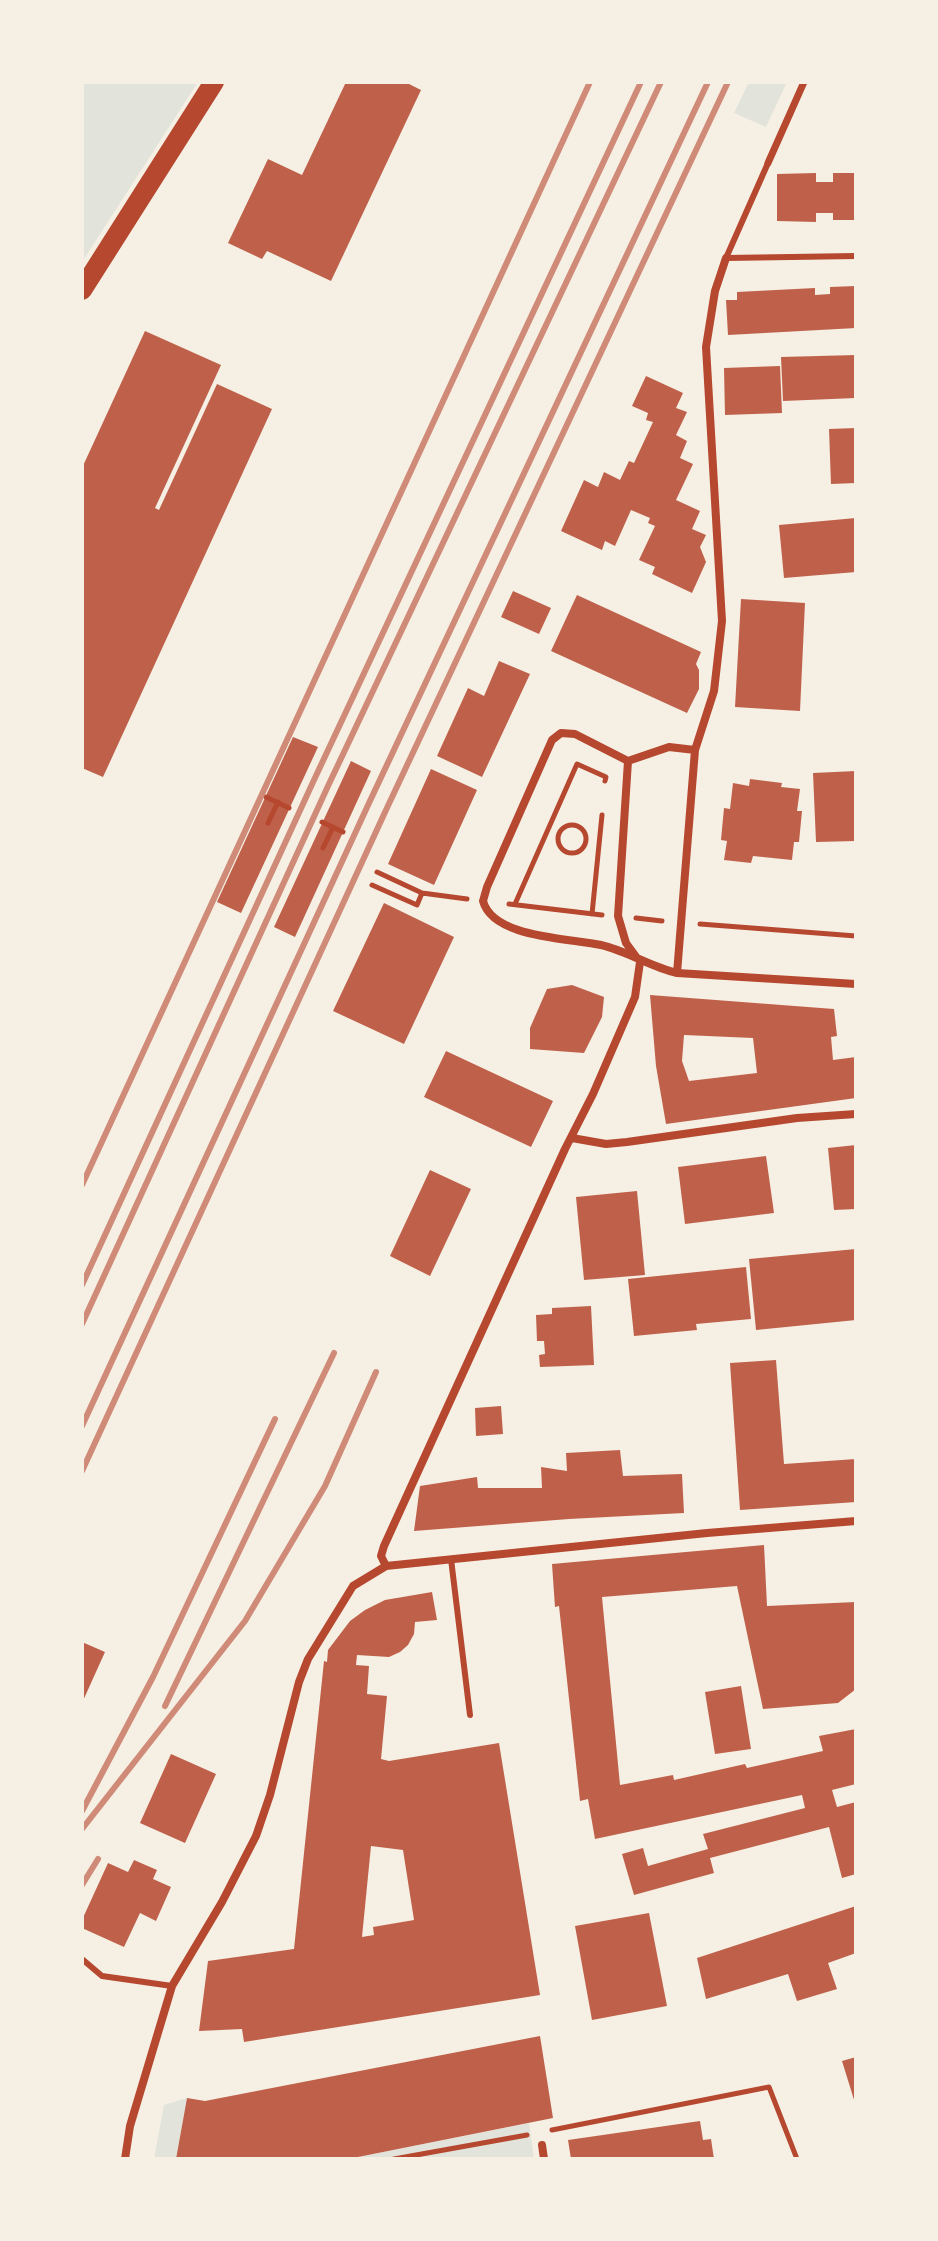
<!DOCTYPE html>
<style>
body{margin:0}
#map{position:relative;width:938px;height:2241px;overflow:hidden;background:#f6efe4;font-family:"Archivo Narrow",sans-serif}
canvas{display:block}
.frame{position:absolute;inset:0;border:84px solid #f6efe4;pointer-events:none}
</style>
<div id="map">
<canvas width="938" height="2241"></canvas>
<div class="frame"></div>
</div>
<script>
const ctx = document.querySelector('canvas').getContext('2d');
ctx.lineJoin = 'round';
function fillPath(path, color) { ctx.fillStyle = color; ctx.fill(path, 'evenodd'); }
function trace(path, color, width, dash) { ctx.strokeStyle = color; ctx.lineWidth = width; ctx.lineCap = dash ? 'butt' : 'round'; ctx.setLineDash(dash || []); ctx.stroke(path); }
fillPath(new Path2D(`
 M82,82H198L82,262Z
 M749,82H787L766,127L734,113Z
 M187,2098L176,2159H154L164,2105Z
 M529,2123L534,2159H348Z`), '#e2e4dc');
fillPath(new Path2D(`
 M346,82H405L421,90L331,281L267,251L262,259L228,243L268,159L302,175Z
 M816,173V182H833V173H856V220H833V213H816V222L777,221V174Z
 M856,286V328L728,335L726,300H737V292L815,288V295L830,294V287Z
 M145,331L221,365L155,508L159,510L217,384L272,409L103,777L82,768V468Z
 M856,355V398L783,401L781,357Z
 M780,366L782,413L725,415L724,368Z
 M646,376L683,393L676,408L687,412L676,435L687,441L680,458L693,464L676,500L700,511L692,529L706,535L700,547L706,562L692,593L652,574L655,567L639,560L655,526L648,523L650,518L631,510L615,546L605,541L602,550L561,531L584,480L598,487L604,472L620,480L629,461L634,463L653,422L646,420L648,413L632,406Z
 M856,428V483L831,484L829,429Z
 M856,518V572L784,578L779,525Z
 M513,591L551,608L539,634L501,617Z
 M577,595L701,652L696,664L699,670V689L687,713L551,651Z
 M741,599L805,603L800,711L735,707Z
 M499,661L530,674L482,777L437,756L468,688L484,696Z
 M293,737L318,747L241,913L217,902Z
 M351,761L371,771L295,937L274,927Z
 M431,769L477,790L434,885L388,864Z
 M856,771V841L816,842L813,773Z
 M750,779L782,783L781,787L800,789L797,811H802L799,842H794L792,860L753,856L751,863L724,860L727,841L721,840L724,808L730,809L733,783L749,786Z
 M384,903L454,937L404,1044L333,1011Z
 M572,985L604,997L602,1017L584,1053L530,1049V1028L547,989Z
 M650,995L834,1009L837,1036L831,1037L833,1060L856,1057V1098L666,1124L656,1066ZM684,1035L753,1038L757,1073L689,1081L682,1061Z
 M446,1051L553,1101L531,1147L424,1097Z
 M856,1145V1209L834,1210L828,1148Z
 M766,1156L774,1213L685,1224L678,1167Z
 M430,1170L471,1189L430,1276L390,1256Z
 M637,1191L645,1275L584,1280L576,1197Z
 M856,1249V1320L756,1330L749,1259Z
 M746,1267L751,1319L696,1324L697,1330L634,1336L628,1279Z
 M591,1306L594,1365L540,1367L539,1355L545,1354L544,1341H537L536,1315L552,1314V1308Z
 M776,1360L784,1464L856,1459V1502L740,1510L730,1363Z
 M501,1406L503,1434L476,1436L475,1408Z
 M620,1450L623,1476L682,1474L684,1513L569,1519L414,1531L420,1486L477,1477L478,1488H542L541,1467L567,1471L566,1453Z
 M764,1545L767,1606L856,1602V1689L838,1703L763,1709L737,1586L602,1597L620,1785L673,1775L674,1780L745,1764L747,1768L823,1751L819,1736L856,1729V1784L832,1790L837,1807L856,1802V1874L842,1878L829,1827L710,1858L714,1873L634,1895L622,1854L643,1848L648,1866L708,1849L703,1834L805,1808L802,1795L595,1839L588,1799L580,1801L559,1606L555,1607L552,1564Z
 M432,1592L437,1620L415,1622L414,1634L408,1645L400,1652L389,1657L357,1655L356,1665L369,1666L367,1694L387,1696L381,1759L389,1761L499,1743L540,1995L244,2042L242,2029L199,2031L208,1961L294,1949L324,1661L327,1662L328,1650L350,1621L365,1610L385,1600ZM371,1846L403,1850L414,1920L373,1927L374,1935L362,1937Z
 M82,1642L105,1652L82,1703Z
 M741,1686L751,1749L715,1754L705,1692Z
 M171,1754L216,1774L185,1843L140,1823Z
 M134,1860L157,1870L153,1879L171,1887L156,1921L140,1913L124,1947L82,1928V1920L108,1863L128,1872Z
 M856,1906V1953L828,1963L837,1989L797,2001L788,1974L706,1999L697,1958Z
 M649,1913L667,2006L592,2020L575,1926Z
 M540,2036L553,2118L348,2159H176L187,2098L205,2101Z
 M856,2057V2103H855L842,2061Z
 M700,2121L703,2140L711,2139L714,2159H571L568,2140Z`), '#bf614a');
trace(new Path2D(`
 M266,797L289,808
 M322,822L343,832
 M268,823L278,802
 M558 839a14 14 0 1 1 28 0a14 14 0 1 1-28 0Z
 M323,848L333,827
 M377,872L422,893L467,899
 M372,885L417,905L422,893
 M509,904L602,915
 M515,904L577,764L606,777L605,781
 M592,914L602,815
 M636,918L662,921
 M700,924L856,936
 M552,2130L769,2087L797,2159
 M394,2159L527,2135`), '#b5482f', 5);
trace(new Path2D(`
 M768,163L726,258L856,256
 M451,1559L470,1715
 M82,1959L102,1976L172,1986`), '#b5482f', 6);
trace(new Path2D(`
 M768,163L804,82`), '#b5482f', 7);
trace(new Path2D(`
 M628,761L575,734L561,733L552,740L487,887L483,901C493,938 568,938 601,945C627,951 651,967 677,973L856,984
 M628,761L618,916L626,943L637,958
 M628,761L669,747L695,750
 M677,973L695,750L714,691L722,621L706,347L715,291L726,258
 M572,1138L606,1144L627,1142L797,1118L856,1114
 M386,1566L707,1533L856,1521
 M542,2145L544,2159
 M125,2159L130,2126L172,1986L222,1902L256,1836L270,1795L299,1682L308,1659L353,1586L386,1566L381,1556L384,1546L565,1149L593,1094L635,997L640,962`), '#b5482f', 8);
trace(new Path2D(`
 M82,290L214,82`), '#b5482f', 20);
trace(new Path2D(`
 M82,1185L590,82
 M82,1285L314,780L641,82
 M82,1324L328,786L661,82
 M82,1426L369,803L708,82
 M82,1471L386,810L728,82
 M165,1706L334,1353
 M82,1811L153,1677L275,1419
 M82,1829L245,1621L325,1486L376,1372
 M82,1885L98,1859`), '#cf8b77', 6);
</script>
